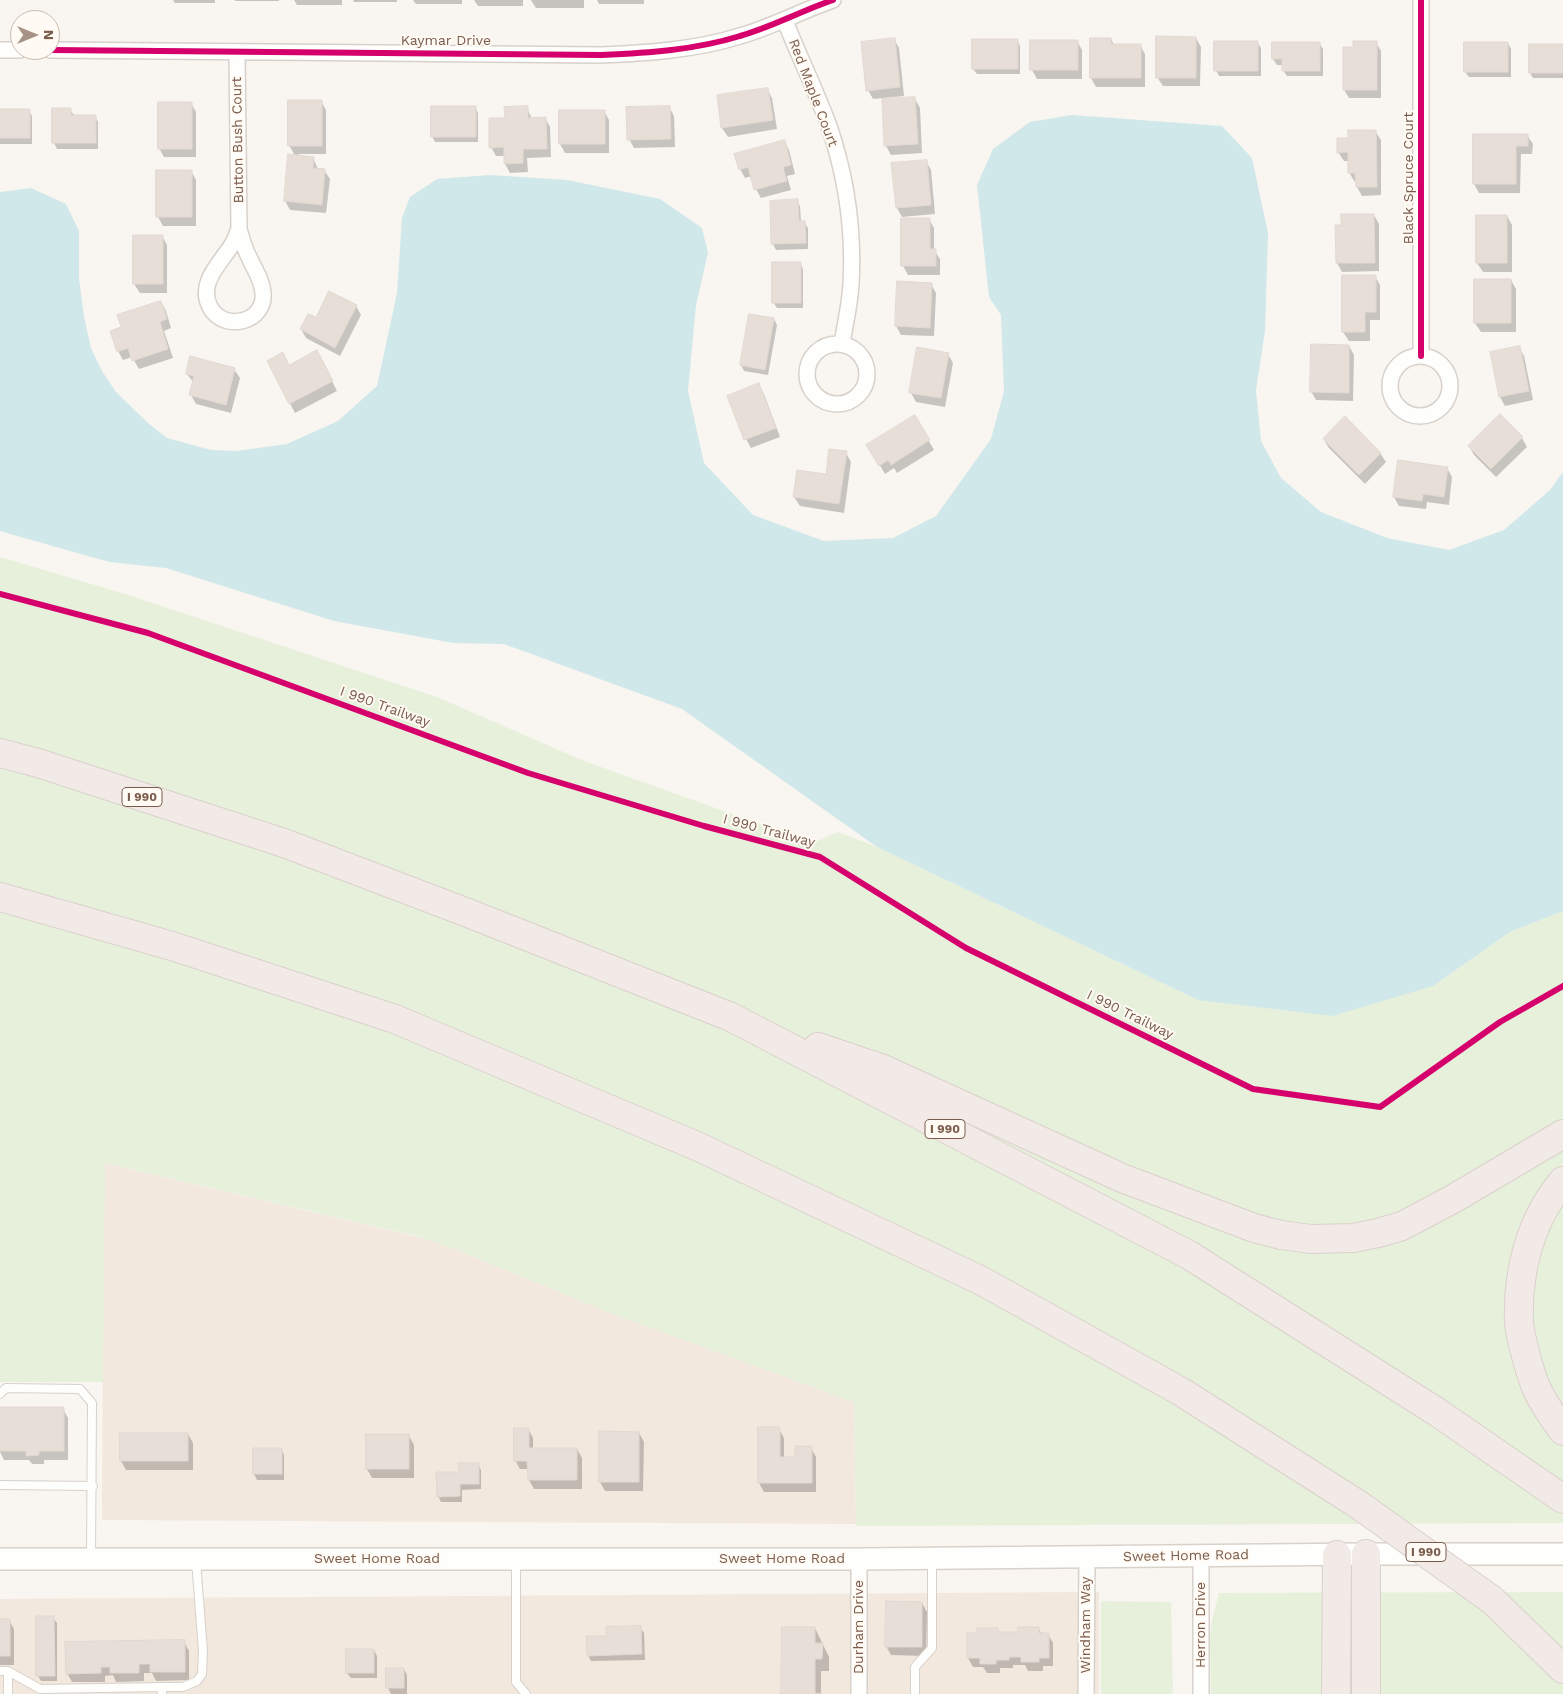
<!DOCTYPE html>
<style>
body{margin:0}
#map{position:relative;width:1563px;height:1694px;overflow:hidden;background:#f9f5f0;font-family:"Work Sans",sans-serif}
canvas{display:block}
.north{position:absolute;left:10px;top:10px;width:50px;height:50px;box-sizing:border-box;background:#fffaf3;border:1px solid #cabbb1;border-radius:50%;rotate:90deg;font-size:14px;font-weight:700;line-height:20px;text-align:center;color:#7a5c4d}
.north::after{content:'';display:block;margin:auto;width:18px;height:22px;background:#a69286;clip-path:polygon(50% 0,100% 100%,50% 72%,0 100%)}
</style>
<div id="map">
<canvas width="1563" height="1694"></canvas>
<div class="north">N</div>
</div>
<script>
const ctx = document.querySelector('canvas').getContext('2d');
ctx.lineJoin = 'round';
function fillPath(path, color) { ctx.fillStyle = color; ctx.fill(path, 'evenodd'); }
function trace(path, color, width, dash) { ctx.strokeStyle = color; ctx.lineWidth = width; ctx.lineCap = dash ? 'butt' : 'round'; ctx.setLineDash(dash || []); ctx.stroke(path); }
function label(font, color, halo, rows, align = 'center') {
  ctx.font = font + ' "Work Sans",sans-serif'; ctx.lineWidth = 4; ctx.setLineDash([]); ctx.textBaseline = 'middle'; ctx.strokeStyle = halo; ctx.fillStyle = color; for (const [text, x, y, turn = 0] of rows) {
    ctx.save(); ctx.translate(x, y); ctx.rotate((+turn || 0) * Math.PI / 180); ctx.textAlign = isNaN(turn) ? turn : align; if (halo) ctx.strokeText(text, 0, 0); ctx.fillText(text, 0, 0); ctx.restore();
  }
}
fillPath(new Path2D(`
 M104,1163L435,1241L608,1312L854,1402L856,1524L102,1520Z
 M1099,1592V1694H0V1599Z`), '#f2e8de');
fillPath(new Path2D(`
 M0,557L125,594L437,697L584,761L813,843L838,832L877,847L1198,1000L1433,986L1510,932L1563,911V1523L856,1526L854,1402L610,1313L457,1250L420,1237L105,1163L103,1382H0Z
 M1563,1592V1694H1211L1210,1637L1212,1621L1219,1593Z
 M1101,1601L1171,1602L1173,1694H1101Z`), '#e7f0db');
fillPath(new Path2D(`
 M1072,115L1222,126L1252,158L1268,233L1265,331L1256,390L1261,441L1281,478L1321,512L1387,538L1449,550L1504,530L1550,490L1563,472V911L1510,932L1433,986L1332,1016L1198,1000L877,847L682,709L504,644L453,643L334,621L166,568L109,562L0,531V192L31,188L66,204L79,231V279L84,317L91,348L102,371L116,392L148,423L167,438L211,450L237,451L287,444L338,421L377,386L397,293L402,218L410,197L437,179L490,175L567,180L660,199L702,228L708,253L696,305L688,391L704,463L753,515L824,541L893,538L936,516L991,439L1004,391L1001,315L989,297L977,185L993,149L1030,122Z`), '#d0e8ea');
fillPath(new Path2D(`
 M173,0H215V3H175Z
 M235,0H279V1H235Z
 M294,0H342V5H297Z
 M353,0H397V2H354Z
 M413,0H462V4H416Z
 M474,0H523V6H478Z
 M531,0H584V8H536Z
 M597,0H644V4H599Z
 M1196,38L1201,47L1200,86H1163L1157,77Z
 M894,39L899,48L904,96L883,98L884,100L915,99L920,108L922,153L891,155L886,146L883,98L873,99L868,90Z
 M1111,39L1114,45H1140L1145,54V87H1096L1091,78Z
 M1017,40L1020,46V74H977L973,69Z
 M1077,41L1082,50V79H1037L1032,70Z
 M1257,42L1261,48V76H1219L1216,70Z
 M1376,42L1381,51V98H1349L1344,90L1354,48Z
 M1508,43L1511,49V77H1469L1465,72Z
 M1320,44L1323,49V76H1287L1283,70V65H1277L1273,59Z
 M1563,45V78H1533L1530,73Z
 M767,89L772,98L777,129L728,137L722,128Z
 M321,101L326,110V154H299L298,156L313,158L318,169L324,170L330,179L326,213L290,210L285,201L295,156L289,145Z
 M191,103L196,112V157H164L159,148Z
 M475,107L478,113V142H435L432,136Z
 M669,107L674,116L675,147L634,148L629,139Z
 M527,108L532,119L545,118L550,127L551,157L527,158L528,172L510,173L505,164V156H496L491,147L506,119Z
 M0,110H29L32,116V144H0Z
 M54,110H70L74,115L95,116L98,122V149H57L54,143Z
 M604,111L609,120V153H565L560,144Z
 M1375,131L1381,140V195L1362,196L1357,187V181H1354L1349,172V161H1344L1338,152L1349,139Z
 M1474,135H1527L1533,144L1532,154H1521L1520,193H1479L1474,184Z
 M784,141L789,150L795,174L787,176L791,190L761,198L756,189L752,176L745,178L740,169Z
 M926,161L931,170L935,214L902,217L897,208L893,164Z
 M191,171L196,180V226H163L158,217Z
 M797,201L800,206L801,222H804L808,228V249L776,250L773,244Z
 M1374,215L1379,224V271L1342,272L1337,263Z
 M1507,216L1512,225V272H1483L1477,263Z
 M903,219H929L934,228V250L940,259V275H908L903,266Z
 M134,236H162L167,245V293H140L134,284Z
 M800,263L803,269V308H777L773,302Z
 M1375,276L1380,285V320H1370V341H1349L1343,332Z
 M1511,280L1516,289V332H1481L1475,323Z
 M931,284L936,293L934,336L901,335L896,326Z
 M161,302L166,311L171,328L164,331L173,358L139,369L132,357L123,360L118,351L123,328Z
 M356,306L361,315L340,356L306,338L301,329L316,319Z
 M750,315L774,319L777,325L768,375L744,371L741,365Z
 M1349,346L1354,355L1353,401L1316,400L1311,391Z
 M1519,347L1524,356L1533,400L1505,406L1500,397L1491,353Z
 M948,354L953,363L945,407L916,402L911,393Z
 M268,361L289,366L322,361L337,391L295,413Z
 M234,369L240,378L231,413L196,404L191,395L194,383L187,374Z
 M758,385L764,394L780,437L751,448L746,439Z
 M914,416L934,450L897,473L894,468L885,474L868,445Z
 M1522,438L1527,447L1496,477L1474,455L1469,446Z
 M1324,440L1380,453L1386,462L1365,484L1329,448Z
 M846,453L851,462L844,513L800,506L794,497L827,475Z
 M1447,468L1452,477L1449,505L1427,502L1426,509L1399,506L1394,497Z
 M0,1409H63L68,1418V1460H44V1464H32L29,1460H4L0,1452Z
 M528,1429L533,1438V1449H577L582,1458V1489H534L529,1480V1469H520L515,1460Z
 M759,1429H779L784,1438V1459H797L811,1448L816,1457V1492H764L759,1483Z
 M639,1433L644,1442L643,1491H605L600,1482Z
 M121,1434H188L193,1443V1470H126L121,1461Z
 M409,1436L414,1445V1478H372L367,1469Z
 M281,1449L284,1455V1480H257L254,1474Z
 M478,1464L481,1470V1489L462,1490V1502H441L438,1496L460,1473Z
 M922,1603L927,1612L926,1656L891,1655L886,1646Z
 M53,1618L57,1623V1681H41L38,1676Z
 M0,1620H9L14,1629V1665H0Z
 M640,1628L644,1633L645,1660L591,1661L588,1655L607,1637Z
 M815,1628L829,1657V1671H821V1694H783Z
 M1038,1628L1042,1634H1048L1053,1643V1666H1043V1671H1028L1025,1665H1013V1668H1000V1673H987L983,1667H973L968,1658V1634H979L997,1629L1000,1633H1019Z
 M184,1642L189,1651V1680L156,1681L152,1673H144V1681L116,1682L113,1675L105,1676V1682H72L67,1673Z
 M374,1650L377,1656V1678H351L347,1673Z
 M388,1669H404L407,1675V1694H391L388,1688Z`), '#0003');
const building = new Path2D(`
 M1156,36L1196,37V78H1156Z
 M895,38L900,87L866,91L861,42Z
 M1090,38H1111V44H1141V78H1090Z
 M972,39H1018V69H972Z
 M1030,40H1078V70H1030Z
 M1214,41H1258V71H1214Z
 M1353,41H1377V90H1343V47H1353Z
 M1272,42H1320V71H1282V59H1272Z
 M1464,42H1508V72H1464Z
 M1529,44H1563V73H1529Z
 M768,88L773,120L721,128L717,95Z
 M915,97L918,144L884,146L882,99Z
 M288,100H322V146H288Z
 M158,102H192V149H158Z
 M431,106H476V137H431Z
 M528,106V118L546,117L547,149H523V163L504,164V147L489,148V118H505L504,107Z
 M670,106L671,139L627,140L626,107Z
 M52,108H71V115H96V143H52Z
 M0,109H30V138H0Z
 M559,110H605V144H559Z
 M1348,130H1376L1377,187H1356L1355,173H1348V152L1337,153V138H1348Z
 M1473,134H1528V146H1516V184H1473Z
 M785,140L791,165L783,167L787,181L754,190L748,167L739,170L734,154Z
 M288,154L314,157L313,168L325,169L322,205L284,201Z
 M927,160L931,205L896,208L891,163Z
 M156,170H192V217H156Z
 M798,199L799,221H805L806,243L771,244L770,201Z
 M1341,214H1374L1375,263H1336L1335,225H1341Z
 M1476,215H1507V263H1476Z
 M901,218H930V249H936V266H901Z
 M133,235H163V284H133Z
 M772,262H801V303H772Z
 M1342,275H1376V312H1365V332H1342Z
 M1474,279H1511V323H1474Z
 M897,281L932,283L930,328L895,326Z
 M329,291L357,305L335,348L300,329L308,314L316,317Z
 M161,301L167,319L160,322L168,349L132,361L128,348L117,352L110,331L121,327L117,315Z
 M749,314L774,318L765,370L740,365Z
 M1311,344L1349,345V393L1310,392Z
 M1520,346L1529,391L1499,397L1490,352Z
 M917,347L949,353L941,398L909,393Z
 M317,350L333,381L289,404L267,361L283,352L289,365Z
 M190,356L235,368L226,405L189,395L194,376L186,374Z
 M759,383L776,428L744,440L727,396Z
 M1500,414L1523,437L1491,469L1468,446Z
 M915,415L930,440L891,465L888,460L879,466L866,445Z
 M1345,416L1381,453L1359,475L1323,439Z
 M829,449L847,451L839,504L793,497L797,470L826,474Z
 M1398,460L1448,467L1444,497L1423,494L1422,501L1393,497Z
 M0,1407H64V1451H39V1455L26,1456V1451H0Z
 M758,1427H780V1457H795V1446H812V1483H758Z
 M514,1428H529V1448H577V1480H528L527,1461H514Z
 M599,1431L639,1432V1482H599Z
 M120,1433H188V1461H120Z
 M366,1434H409V1469H366Z
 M253,1448H282V1474H253Z
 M458,1463H479V1484H460V1496L437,1497L436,1472H459Z
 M886,1601L922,1602V1647H885Z
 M36,1616H54L55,1676H36Z
 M0,1619H10V1656H0Z
 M641,1626L642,1654L587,1656L586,1636H606V1627Z
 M782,1627H815V1643H823L822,1659H815V1693L822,1694H781Z
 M1018,1627H1039V1633H1049V1658H1039V1662H1021V1657H1009V1660H996V1664H980V1658H967V1633H977V1628H998V1632H1018Z
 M185,1640V1672H150V1664H139V1673H110V1667H101V1673L66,1674L65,1642Z
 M346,1649H374V1673H346Z
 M386,1668H404V1688H386Z`);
fillPath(building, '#e6ded7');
trace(building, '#e2d8d2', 1);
const lane = new Path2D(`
 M0,1394L6,1388L80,1389L92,1403L91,1558
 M0,1485L93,1486
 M516,1561V1682L526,1694
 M0,1671H8L40,1689L162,1687V1694
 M8,1671V1694
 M162,1687H183L197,1681L202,1674L203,1651L196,1561
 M915,1694V1667L932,1648V1560`);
const street = new Path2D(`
 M785,21C799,56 816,91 829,126C846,176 854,231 851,284C850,304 845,324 842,344
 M0,50H20
 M50,50L601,55C648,53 695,50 740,36C772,27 801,11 833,0
 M237,52L239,229C237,233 236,238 233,243C222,262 197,282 210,307C224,333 266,322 263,293C262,279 254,269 249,257C244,248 242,239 239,229
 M807 374a30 30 0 1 1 60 0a30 30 0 1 1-60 0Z
 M1390 386a30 30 0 1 1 60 0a30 30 0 1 1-60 0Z
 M1421,356V0
 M1201,1556V1694
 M859,1559V1694
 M1086,1694L1087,1557`);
const secondary = new Path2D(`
 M0,1559H859L1366,1554H1563`);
const highway = new Path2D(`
 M0,753L38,763L284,843L468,913L731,1017L1189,1255L1437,1412L1563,1499
 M0,897L172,946L395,1019L699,1147L982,1281L1180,1391L1359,1505
 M818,1047L883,1069L1122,1178L1254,1228L1281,1235L1311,1239L1353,1238L1378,1233L1402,1226L1453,1199L1563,1134
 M1563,1181C1530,1220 1517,1272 1519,1323C1520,1335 1529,1369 1534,1382C1538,1395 1555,1420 1563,1431
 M1492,1600L1563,1669
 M1336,1694L1337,1555
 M1366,1694V1554`);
trace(lane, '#d7d1cb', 10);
trace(street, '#d7d1cb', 18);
trace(secondary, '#d9d2cb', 24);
trace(highway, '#dad1cc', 30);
trace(lane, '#fefefd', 8);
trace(street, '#fefefd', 15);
trace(secondary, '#fefefd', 21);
trace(highway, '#f2eae7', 28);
const highwayBridge = new Path2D(`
 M1359,1505L1492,1600`);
trace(highwayBridge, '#dad1cc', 30, []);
trace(highwayBridge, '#f2eae7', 28);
trace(new Path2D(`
 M50,50L601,55C648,53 695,50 740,36C772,27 801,11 833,0
 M1421,356V0
 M0,594L148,633L528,773L704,826L820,857L966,948L1253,1089L1380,1107L1500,1022L1563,986`), '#d6006c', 6);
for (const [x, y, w] of [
 [142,797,40],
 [945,1129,40],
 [1426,1552,40]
]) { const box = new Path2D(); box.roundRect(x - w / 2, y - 9.5, w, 19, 4); ctx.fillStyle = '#fffaf3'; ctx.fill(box); trace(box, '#7a5c4d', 1); }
label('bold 12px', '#7a5c4d', null, [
 ["I 990",142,797],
 ["I 990",945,1129],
 ["I 990",1426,1552]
]);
label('14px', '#7a5c4d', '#fffaf3', [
 ["Kaymar Drive",446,41],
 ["Red Maple Court",813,93,69],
 ["Button Bush Court",238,140,-91],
 ["Black Spruce Court",1409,178,-90],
 ["I 990 Trailway",385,707,20],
 ["I 990 Trailway",769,831,15],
 ["I 990 Trailway",1130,1015,26],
 ["Sweet Home Road",1186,1556,-1],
 ["Sweet Home Road",377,1559],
 ["Sweet Home Road",782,1559],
 ["Windham Way",1086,1625,-90],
 ["Herron Drive",1201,1625,-90],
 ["Durham Drive",859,1627,-90]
]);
</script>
